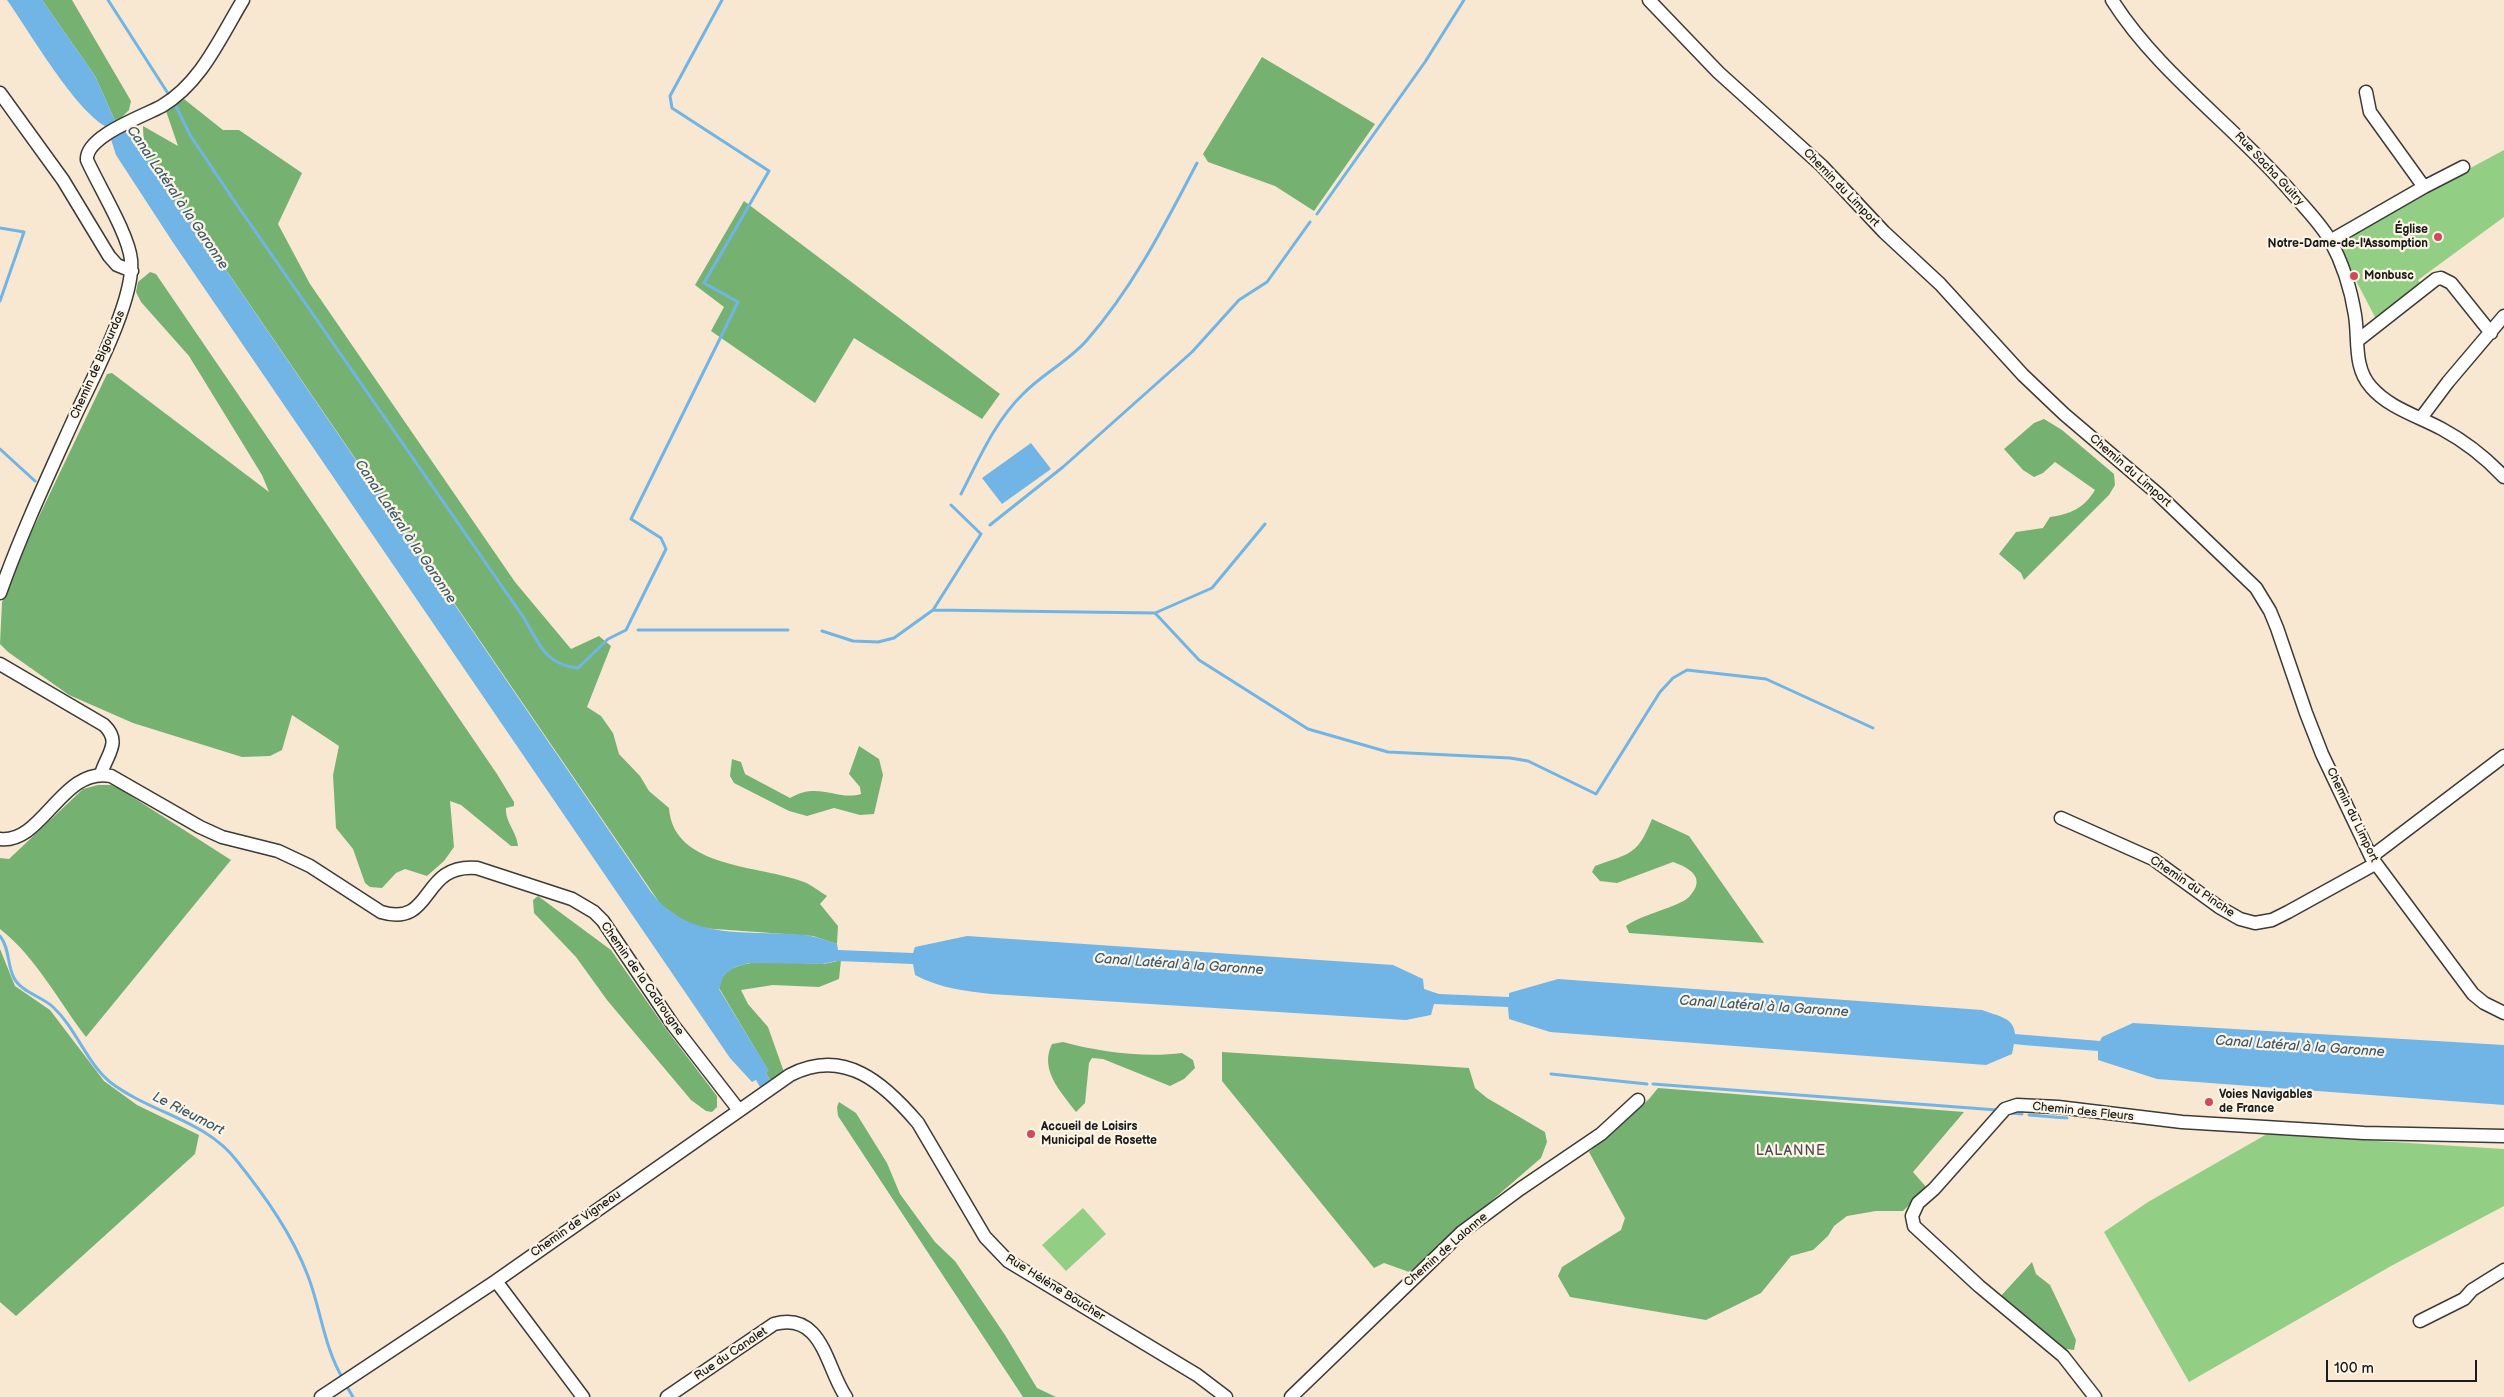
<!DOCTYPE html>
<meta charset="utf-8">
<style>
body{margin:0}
#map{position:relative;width:2504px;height:1397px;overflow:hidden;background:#f8e8d1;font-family:"Balsamiq Sans",sans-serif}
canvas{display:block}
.scale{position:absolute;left:2326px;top:1360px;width:151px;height:22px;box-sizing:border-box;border:2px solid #1c1c1c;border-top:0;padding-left:6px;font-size:15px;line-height:18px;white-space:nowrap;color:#1c1c1c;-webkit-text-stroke:4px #fcf5e5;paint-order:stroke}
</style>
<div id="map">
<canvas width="2504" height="1397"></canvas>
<div class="scale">100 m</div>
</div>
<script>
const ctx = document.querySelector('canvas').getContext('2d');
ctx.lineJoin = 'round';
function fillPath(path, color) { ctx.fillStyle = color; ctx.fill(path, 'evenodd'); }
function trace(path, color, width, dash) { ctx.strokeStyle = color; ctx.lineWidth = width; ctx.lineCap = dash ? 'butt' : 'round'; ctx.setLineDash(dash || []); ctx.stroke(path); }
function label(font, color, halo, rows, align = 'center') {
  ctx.font = font + ' "Balsamiq Sans",sans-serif'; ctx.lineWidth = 4.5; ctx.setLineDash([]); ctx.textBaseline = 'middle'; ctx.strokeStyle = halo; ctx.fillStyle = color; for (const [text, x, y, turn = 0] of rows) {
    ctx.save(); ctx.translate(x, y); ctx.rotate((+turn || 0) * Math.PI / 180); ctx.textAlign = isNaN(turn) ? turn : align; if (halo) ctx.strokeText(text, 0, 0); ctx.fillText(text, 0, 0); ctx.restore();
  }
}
fillPath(new Path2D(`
 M2504,150V217L2418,280L2421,285L2376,319L2338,246L2342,237Z
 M2267,1134L2504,1149V1206L2391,1266L2189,1382L2104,1232L2148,1202Z
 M1083,1208L1106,1234L1066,1271L1042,1245Z`), '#92cf84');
fillPath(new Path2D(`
 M42,0H72L131,101L129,110L116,123L95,76Z
 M1262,57L1375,124L1314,211L1275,186L1208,162L1203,154Z
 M184,99L223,130H239L302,173L278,224L310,284L515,582L571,649L599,636L611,646L587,707L601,716L613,733L619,754L640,776L649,791L669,808C673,869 761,865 804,882C812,885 820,892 827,896L820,904L838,926L837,944L813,936L701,928L681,919L661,905L144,150L143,126L178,146L166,111Z
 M744,201L1000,394L982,419L854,338L815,403L711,331L724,307L695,285Z
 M150,272L156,274L497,774L514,802V806L506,808C505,822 517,832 518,846H511L461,805L450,801L454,847L444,861L427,876L405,869L396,873L382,888L370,887L365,883L353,849L336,828L333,775L339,746L292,715L282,750L270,756L242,757L133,723L69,695L8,652L0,644L2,602L20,556L107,374L112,373L269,492L262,475L189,356L141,302L136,292L138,282Z
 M2044,419L2062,430L2114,474L2115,485L2109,495L2024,580L2021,573L1999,554L2016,532L2043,528L2050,517C2071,514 2084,508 2095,490L2055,462L2043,473L2034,477L2023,470L2004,449L2034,423Z
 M859,746L879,759L883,775L874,814L860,815L834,808L807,816L789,811L734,783L730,776L732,759L741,762L745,774L790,798C818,781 838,801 861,794L860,787L849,774Z
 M98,785H111L120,789L231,860L86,1037C59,1002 36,957 0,929V858L9,859L83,789Z
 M1652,819L1689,836L1764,943L1629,933L1626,926C1642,914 1679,907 1689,897C1707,878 1690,868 1673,862L1617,883L1600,881L1592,872L1595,866C1630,853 1637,856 1652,819Z
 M538,896L611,950L666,1029L717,1096V1107L712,1112L706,1111L691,1100L607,1000L576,957L534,913L533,900Z
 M0,949L15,986L50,1010L104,1081L137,1105L199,1135L195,1154L16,1316L0,1302Z
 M841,960L839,979L819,987L773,985L741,990L748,1004L768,1027L784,1072L770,1080L766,1073L768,1070L719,988C722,951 793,964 819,964C826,964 834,962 841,960Z
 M1063,1042C1100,1052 1144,1058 1182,1053L1193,1060L1195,1068L1184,1079L1170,1086L1103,1059L1092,1058L1089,1063L1085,1103L1076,1112C1061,1092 1039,1070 1052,1044Z
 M1222,1052L1469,1068L1475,1088L1487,1098L1545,1132L1547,1142L1541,1158L1409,1272L1384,1263L1374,1268L1222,1081Z
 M1658,1088L1964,1112L1913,1172L1927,1188L1903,1211H1876L1847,1216L1834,1226L1828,1236L1813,1250L1791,1256L1761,1293L1706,1320L1570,1297L1558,1276L1562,1267L1621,1230L1625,1218L1589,1152L1649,1099Z
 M839,1102L856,1113L887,1163L900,1194L935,1242L955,1261L1005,1335L1037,1388L1056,1397H1023L838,1116L837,1107Z
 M2032,1262L2036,1274L2050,1285L2076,1340L2074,1350L2059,1348L1999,1298Z`), '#75b272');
fillPath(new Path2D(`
 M7,0H42L95,76L116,123L144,150L651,892C691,945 754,928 811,936C820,938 829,941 837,944L838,950L913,953L915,947L967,936L1393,965L1423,979L1424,989L1439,994L1509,997V993L1558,979L1982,1010C1997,1016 2014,1017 2015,1034L2100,1041L2102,1037L2133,1023L2504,1045V1105L2157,1079L2098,1060V1051L2023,1045L2014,1044L2012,1054L1986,1065L1550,1032L1509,1019L1508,1007L1434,1004L1431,1015L1406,1020L991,994C963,991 940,988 915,975L913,964L837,961L822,964L749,963L735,967L724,975L719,989L769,1071L766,1073L770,1080L760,1087L756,1080L752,1082L730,1058L172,241L116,155L107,127C76,112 29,31 7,0Z
 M1031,443L1051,469L1002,504L982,478Z`), '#71b4e6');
trace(new Path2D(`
 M108,0L169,95
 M174,102L190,135L237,205L524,618C539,644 546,665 578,668L608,639L626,630L666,549L661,538L631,519L738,302L704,283L769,171L672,108L670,96L722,0
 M1317,214L1425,62L1464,0
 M0,228L24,232L0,301
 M0,449L35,481
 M961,494C979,459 995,421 1023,394C1042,374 1069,361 1087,340C1133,288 1165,224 1197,163
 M990,525L1063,467L1192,352L1239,300L1267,282L1310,222
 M933,610L981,534L951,505
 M1155,613L1212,588L1265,524
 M638,630H788
 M822,631L853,641L878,642L894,638L933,610L1155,613L1199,660L1308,729L1388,752L1510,758L1528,761L1596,794L1660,692L1673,678L1687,670L1766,679L1873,728
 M0,936C10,949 7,965 14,978C21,992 43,997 53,1007C76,1028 86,1062 110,1082C150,1113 206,1120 237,1161C265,1196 292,1234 308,1276C321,1310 324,1347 343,1379
 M1551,1074L1647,1084
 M1653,1084L1997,1110
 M2009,1113L2022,1114
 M2029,1115L2067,1118
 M346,1385L353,1397`), '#71b4e6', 3);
const minor = new Path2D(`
 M1649,0L1718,72L1822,166L1884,232L1940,284L2023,375L2064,414L2158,494L2256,588L2270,611L2277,628L2306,713L2322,754L2371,857L2473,994L2484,1003L2504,1013
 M2112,0C2158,73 2236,127 2292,193C2305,208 2320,223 2330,240C2342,262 2351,290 2355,315C2359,339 2353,367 2371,387C2389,408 2418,416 2442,429C2466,442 2485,457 2504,477
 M0,93L63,180L109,256L117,265L132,271
 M2424,187L2463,167
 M2330,241L2424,187L2370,112L2366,92
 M2357,341L2436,279L2441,278L2451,283L2491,333
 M2421,418L2448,382L2504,316
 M0,593C22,531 50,472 77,412C94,376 135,298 131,260C129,235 98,185 87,160C85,136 144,116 162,106C201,83 220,38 243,0
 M0,664L104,725C122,742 107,754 101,774
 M2061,818L2153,859L2219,907L2240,919L2255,923L2272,920L2288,912L2375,864
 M0,839C43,844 62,766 111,776L200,827L222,837L278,851L310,866L381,912C435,928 419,863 477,868L572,899L594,912L603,921L673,1025L738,1109
 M2371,857L2504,756
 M496,1281L583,1397
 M2420,1321L2464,1299L2472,1290L2504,1270
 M321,1397L496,1281L790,1075C844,1047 884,1083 918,1123L985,1237L1008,1261L1197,1375L1226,1397
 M667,1397L774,1324C823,1311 826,1368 846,1397
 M1291,1397L1462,1232L1520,1189L1601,1134L1638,1100
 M2095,1397L2063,1356L1979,1286L1914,1226L1912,1216L1918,1203L1934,1189L2005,1109L2017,1105L2058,1107L2182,1122L2364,1133L2504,1136`);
trace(minor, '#3d3b37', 15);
trace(minor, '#fff', 12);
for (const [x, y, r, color] of [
 [2438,237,5,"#d1495b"],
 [2354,276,5,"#d1495b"],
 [2209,1102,5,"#d1495b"],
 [1031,1134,5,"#d1495b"]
]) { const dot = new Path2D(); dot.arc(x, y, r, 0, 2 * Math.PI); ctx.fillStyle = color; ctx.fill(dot); trace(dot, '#fcf5e5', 2); }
label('12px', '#1c1c1c', '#fcf5e5', [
 ["Rue Sacha Guitry",2269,169,47],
 ["Chemin du Limport",1841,188,46],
 ["Chemin de Bigourdas",98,365,-66],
 ["Chemin du Limport",2130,471,41],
 ["Chemin du Limport",2352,815,64],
 ["Chemin du Pinche",2192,887,34],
 ["Chemin de la Cadrougne",642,979,55],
 ["Chemin des Fleurs",2083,1112,6],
 ["Chemin de Vigneau",576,1224,-35],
 ["Chemin de Lalanne",1446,1250,-41],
 ["Rue Hélène Boucher",1055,1288,32],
 ["Rue du Canalet",731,1354,-34]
]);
label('bold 12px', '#1c1c1c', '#fcf5e5', [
 ["Église",2428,230,"right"],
 ["Notre-Dame-de-l'Assomption",2428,244,"right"],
 ["Monbusc",2364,276],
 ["Voies Navigables",2219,1095],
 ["de France",2219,1109],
 ["Accueil de Loisirs",1041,1127],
 ["Municipal de Rosette",1041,1141]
], 'left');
label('italic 14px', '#3e596d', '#fcf5e5', [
 ["Canal Latéral à la Garonne",177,198,56],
 ["Canal Latéral à la Garonne",405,532,56],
 ["Canal Latéral à la Garonne",1179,965,4],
 ["Canal Latéral à la Garonne",1764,1007,4],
 ["Canal Latéral à la Garonne",2300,1047,4],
 ["Le Rieumort",188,1114,27]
]);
ctx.letterSpacing = '1px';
label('14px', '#524a5a', '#fcf5e5', [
 ["LALANNE",1791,1151]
]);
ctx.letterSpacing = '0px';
</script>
